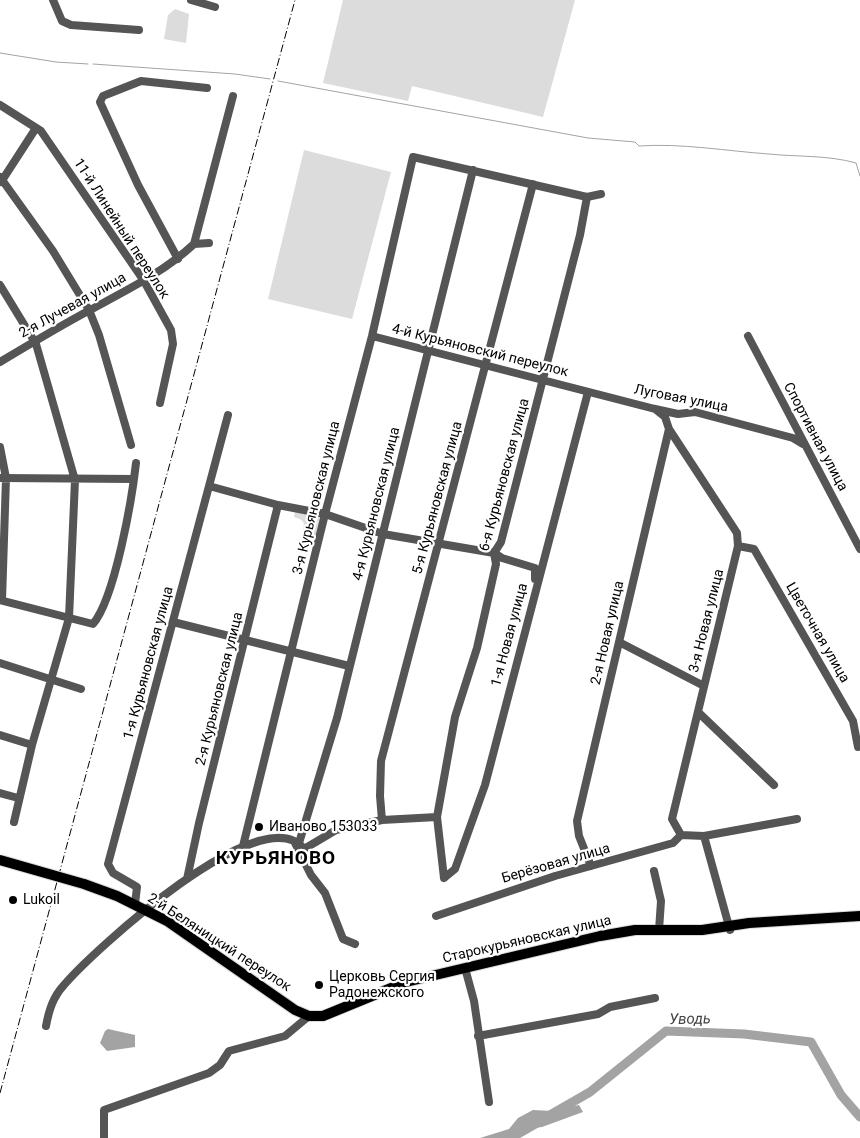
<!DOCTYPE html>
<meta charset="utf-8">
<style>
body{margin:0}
canvas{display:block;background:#fff}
</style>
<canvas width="860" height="1138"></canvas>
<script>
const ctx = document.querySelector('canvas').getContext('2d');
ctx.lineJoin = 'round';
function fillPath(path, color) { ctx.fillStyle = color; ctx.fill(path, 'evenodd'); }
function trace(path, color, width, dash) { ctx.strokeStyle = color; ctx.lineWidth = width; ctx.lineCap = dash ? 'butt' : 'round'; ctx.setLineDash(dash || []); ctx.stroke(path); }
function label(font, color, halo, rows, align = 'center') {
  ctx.font = font + ' Roboto,sans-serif'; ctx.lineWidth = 4.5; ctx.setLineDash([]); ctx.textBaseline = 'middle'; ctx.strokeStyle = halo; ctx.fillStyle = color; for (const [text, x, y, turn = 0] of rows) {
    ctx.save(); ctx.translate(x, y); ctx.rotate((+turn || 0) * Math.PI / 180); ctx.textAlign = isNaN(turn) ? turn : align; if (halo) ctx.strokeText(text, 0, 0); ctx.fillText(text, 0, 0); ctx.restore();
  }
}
fillPath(new Path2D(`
 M343,0H575L543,117L412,86L408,101L323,83Z
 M175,9L189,14L186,43L164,39L168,15Z
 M304,150L391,172L352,319L268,299Z
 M295,510L320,515L315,539L302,537L304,523L300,519L294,517Z`), '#dcdcdc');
fillPath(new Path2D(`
 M108,1029L135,1035V1047L107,1051L100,1043L105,1031Z
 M579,1105L583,1112L542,1127L517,1130L510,1138H480L509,1129L518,1118L533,1110L552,1111Z`), '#a3a3a3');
trace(new Path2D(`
 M0,53L56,62L88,64
 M93,64L235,74L270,79
 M278,81L588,138L635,142L639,146C682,143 726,151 769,154C798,157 828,155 856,163L860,176`), '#a3a3a3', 1);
trace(new Path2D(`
 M550,1115L590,1092L666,1031L744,1034L811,1042L841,1095L860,1117
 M511,1138L537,1123`), '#a3a3a3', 9);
const major = new Path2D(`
 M84,884L117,896L167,921L295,1010L309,1016H323L406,982L600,936L635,930H702L749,923L860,916`);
trace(major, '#dbdbdb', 12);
trace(new Path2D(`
 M53,0L62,21L71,25L139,30
 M191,0L215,7
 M0,105L41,131L144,281L171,330L173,344L160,403
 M0,177L53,251L89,310L99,335L131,445
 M1,182L36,128
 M194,244L233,96
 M178,259L138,185L100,102L103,96L141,81L207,88
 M0,285L36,344L75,480L69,618L32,745L14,822
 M372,336L655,409L678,414L695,412L793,438L803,444
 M748,336L860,549
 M0,362C30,344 60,326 90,310C127,290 164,272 194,244L209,243
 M669,429L737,533L738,546L672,819L681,835
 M0,447L6,478L2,600
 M0,478L134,479
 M209,486L278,505L325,514L383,534L494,553L502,558L535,568V579
 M738,546L754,549L853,721L858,747
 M0,600L93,624C115,598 132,499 136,463
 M173,622L349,666
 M619,642L704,686
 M0,663L81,689
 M698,712L774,785
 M0,735L32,745
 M0,793L18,798
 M382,820L380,796L381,761L533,184
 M681,835L704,836L797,819
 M704,836L730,930
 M295,843L311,875L325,893L343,939L355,944
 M299,843L337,718L473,170
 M243,846L325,514L372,336L413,157L587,197L601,194
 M591,866L579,836L577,821L669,429L665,417L655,409
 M654,871L661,901L659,930
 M444,878L437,817L455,717L477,648L496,564L494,553L501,542L580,235L587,197
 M444,878L455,869L485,785L588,392
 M187,879L199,823L278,505
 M135,904L137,887L113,873L108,864L228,415
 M436,916L555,876L673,843L681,835
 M465,968L474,1001L489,1102
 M46,1026C49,1010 53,997 64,985C93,951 262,796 304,849L336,830L382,820L437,817
 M478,1036L598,1014L610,1007L655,998
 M104,1138V1110L209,1073L220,1065L229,1051L285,1036L309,1016`), '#555', 8);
trace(major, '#000', 10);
trace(new Path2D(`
 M0,1093L295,0`), '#000', 1, [8, 2.5, 1, 2.5]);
const majorBridge = new Path2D(`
 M0,860L84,884`);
trace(majorBridge, '#dbdbdb', 12, []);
trace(majorBridge, '#000', 10);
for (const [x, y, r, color] of [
 [259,827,5,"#000"],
 [13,900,5,"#000"],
 [319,985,5,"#000"]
]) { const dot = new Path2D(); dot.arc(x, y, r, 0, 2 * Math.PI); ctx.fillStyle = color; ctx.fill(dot); trace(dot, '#fff', 2); }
label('14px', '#000', '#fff', [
 ["11-й Линейный переулок",121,229,57],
 ["2-я Лучевая улица",73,306,-29],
 ["4-й Курьяновский переулок",480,351,14],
 ["Луговая улица",681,399,11],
 ["Спортивная улица",815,437,62],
 ["6-я Курьяновская улица",505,475,-75],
 ["3-я Курьяновская улица",317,498,-76],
 ["5-я Курьяновская улица",438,498,-75],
 ["4-я Курьяновская улица",377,504,-76],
 ["3-я Новая улица",707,621,-76],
 ["2-я Новая улица",608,633,-77],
 ["Цветочная улица",817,633,60],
 ["1-я Новая улица",510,635,-75],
 ["1-я Курьяновская улица",149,663,-75],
 ["2-я Курьяновская улица",220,689,-76],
 ["Берёзовая улица",556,864,-16],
 ["Старокурьяновская улица",527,940,-13],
 ["2-й Беляницкий переулок",219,943,33]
]);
label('14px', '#000', '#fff', [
 ["Иваново 153033",269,827],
 ["Lukoil",23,900],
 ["Церковь Сергия",329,977],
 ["Радонежского",329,993]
], 'left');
label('italic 15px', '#444', '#fff', [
 ["Уводь",690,1020,-1]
]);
ctx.letterSpacing = '1px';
label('bold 19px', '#000', '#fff', [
 ["КУРЬЯНОВО",276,859]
]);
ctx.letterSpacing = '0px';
</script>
